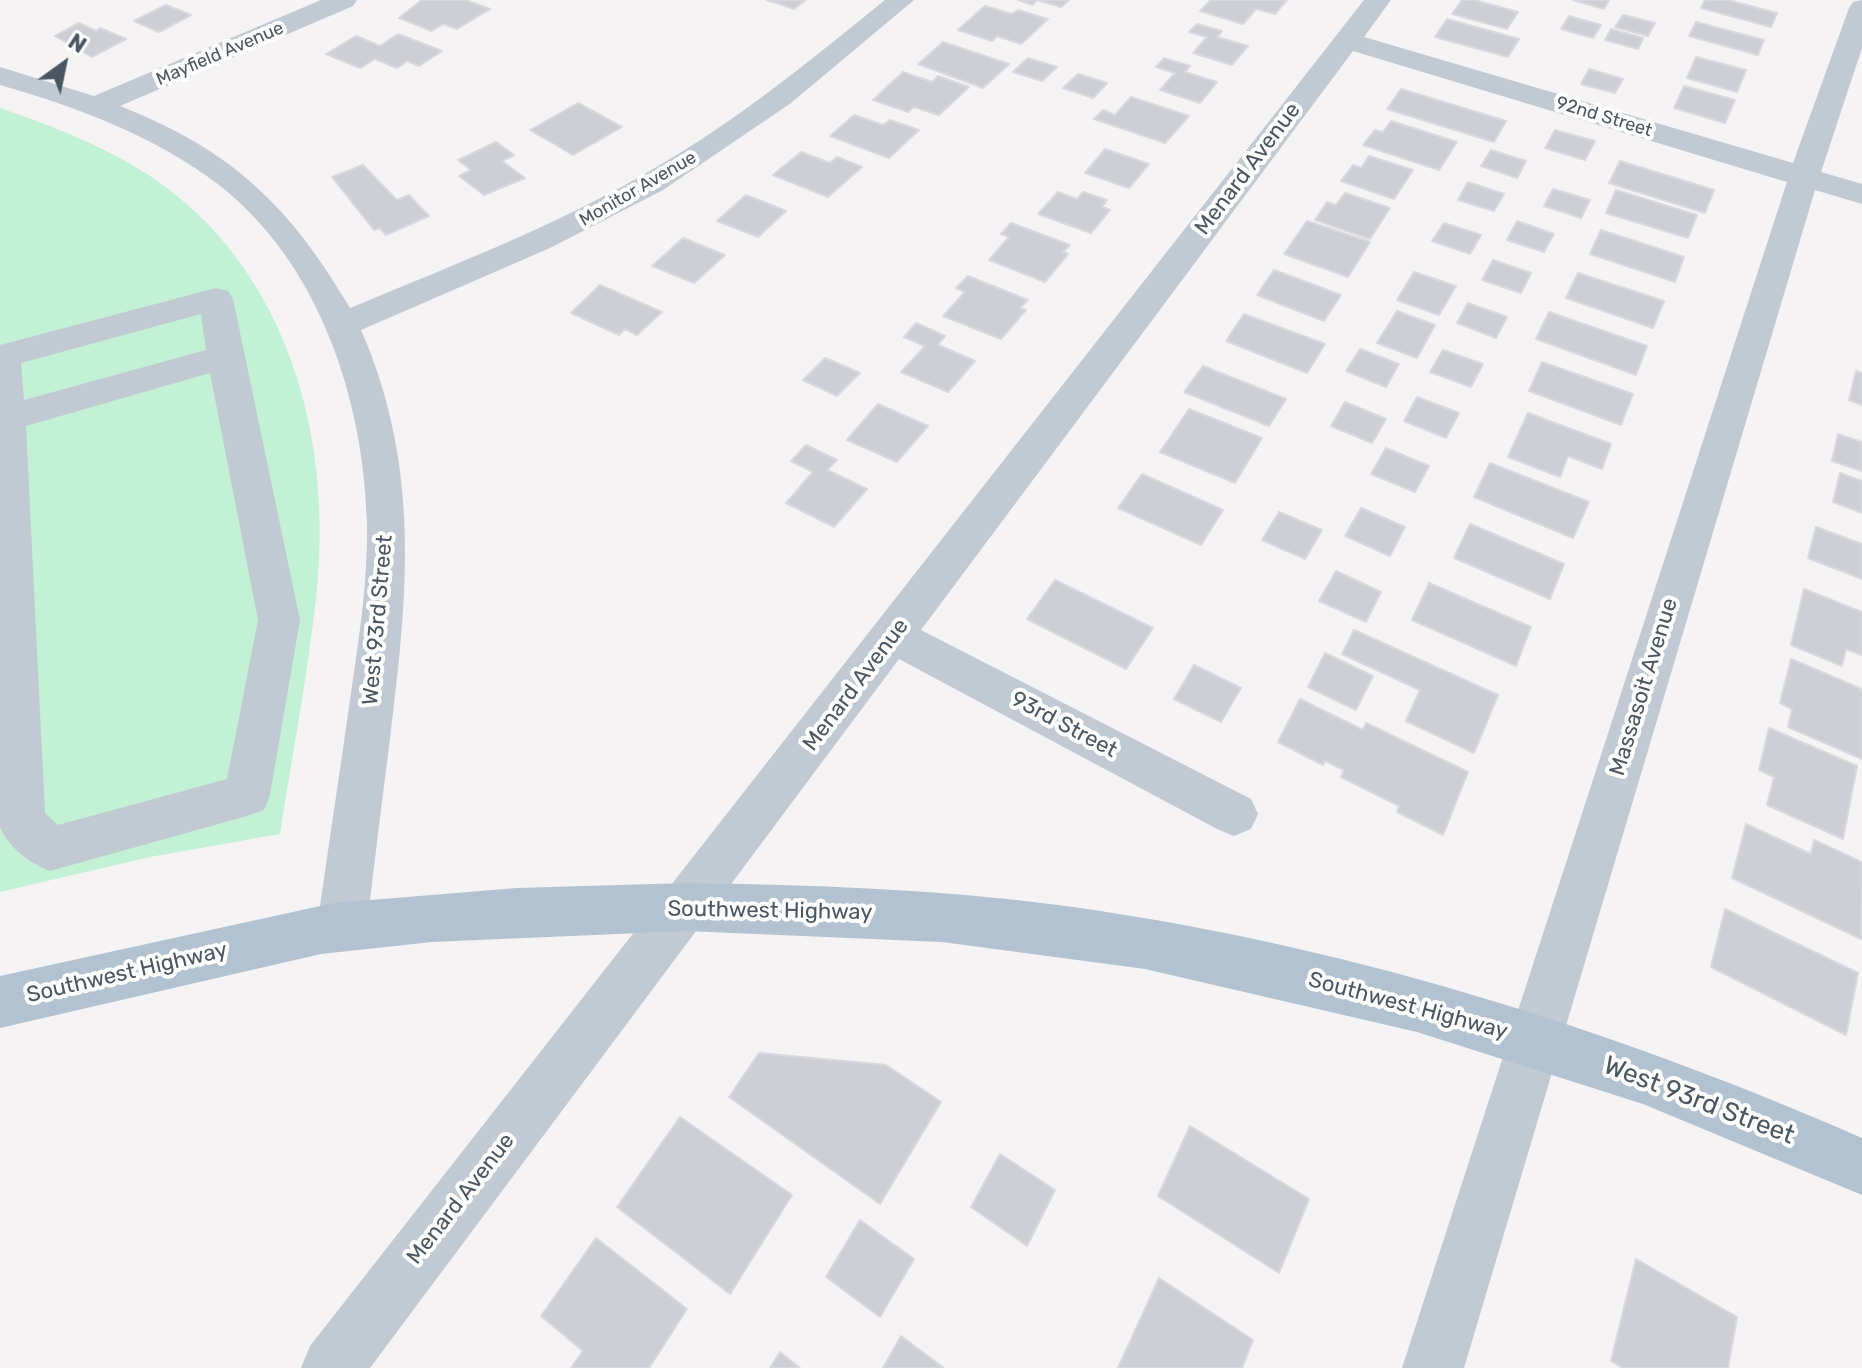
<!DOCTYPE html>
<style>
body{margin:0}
#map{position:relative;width:1862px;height:1368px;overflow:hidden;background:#f5f3f3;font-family:Rubik,sans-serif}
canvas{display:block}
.north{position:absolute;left:24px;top:24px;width:80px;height:80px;-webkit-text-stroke:6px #fff;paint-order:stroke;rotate:33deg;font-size:22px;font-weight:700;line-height:32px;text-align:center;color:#4a5661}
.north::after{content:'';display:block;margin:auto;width:28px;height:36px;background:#4a5661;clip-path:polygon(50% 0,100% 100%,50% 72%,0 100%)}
</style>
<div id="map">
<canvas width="1862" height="1368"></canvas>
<div class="north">N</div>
</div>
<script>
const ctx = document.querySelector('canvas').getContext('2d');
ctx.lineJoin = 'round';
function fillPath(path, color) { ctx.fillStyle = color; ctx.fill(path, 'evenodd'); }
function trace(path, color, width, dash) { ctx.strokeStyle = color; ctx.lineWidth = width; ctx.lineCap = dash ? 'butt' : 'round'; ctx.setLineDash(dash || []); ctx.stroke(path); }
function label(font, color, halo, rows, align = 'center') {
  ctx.font = font + ' Rubik,sans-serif'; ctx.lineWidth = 8; ctx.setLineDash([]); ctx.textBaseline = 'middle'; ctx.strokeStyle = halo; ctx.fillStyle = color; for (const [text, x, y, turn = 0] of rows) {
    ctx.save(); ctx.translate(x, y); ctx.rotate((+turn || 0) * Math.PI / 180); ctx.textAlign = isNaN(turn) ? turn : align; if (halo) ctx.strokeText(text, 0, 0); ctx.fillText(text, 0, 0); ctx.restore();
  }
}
fillPath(new Path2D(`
 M0,108C46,124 92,141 134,166C285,255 335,434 316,599C307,678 292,756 280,834L150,857L0,892Z`), '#c3f1d5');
const building = new Path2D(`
 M422,0H466L490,9L457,29L443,24L432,31L399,18Z
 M767,0H806L794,9Z
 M1018,0H1069L1061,7L1037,0L1033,5Z
 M1211,0H1287L1275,14L1256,9L1243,24L1200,11Z
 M1462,0H1474L1518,12L1507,29L1452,14Z
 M1573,0H1609L1604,9Z
 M1705,0H1728L1777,13L1771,27L1701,8Z
 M166,5L191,15L159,32L134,21Z
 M985,6L1012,14L1018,10L1048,19L1021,44L997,36L992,41L958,30Z
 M1623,15L1655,23L1648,36L1615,27Z
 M1569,16L1601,25L1593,38L1561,29Z
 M1447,19L1519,39L1508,57L1435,37Z
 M1696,22L1764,40L1758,55L1689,36Z
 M79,23L96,31L100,28L126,39L92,57L55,36Z
 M1197,24L1222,31L1217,37L1248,46L1232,65L1193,53L1207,37L1189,32Z
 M1611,29L1643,38L1638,49L1605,40Z
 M398,34L442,51L419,66L407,61L397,68L375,59L360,68L326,54L356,36L380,46Z
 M943,42L1009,64L983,88L918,64Z
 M1696,57L1746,70L1737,92L1687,78Z
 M1028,58L1057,67L1042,81L1013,72Z
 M1164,58L1190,66L1185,72L1217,82L1200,103L1160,90L1175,73L1156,67Z
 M1589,69L1623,79L1615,93L1581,84Z
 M903,72L932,82L938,76L969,87L939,115L914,107L908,112L873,100Z
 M1078,74L1107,83L1093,98L1063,88Z
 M1684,86L1735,100L1725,123L1674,108Z
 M1401,89L1506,121L1494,142L1387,109Z
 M1131,97L1189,116L1165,143L1094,119L1103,110L1115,115Z
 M578,103L622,127L573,155L530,130Z
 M854,115L883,125L890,120L919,130L889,158L830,136Z
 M1391,121L1457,142L1439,170L1363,145L1375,130L1383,132Z
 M1555,130L1595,141L1585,160L1545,148Z
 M496,142L514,155L502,161L525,178L484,195L459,176L471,170L458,160Z
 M1105,149L1149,164L1129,188L1085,173Z
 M1491,150L1526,161L1517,178L1481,166Z
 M801,152L830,163L837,157L862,167L828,197L773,175Z
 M1369,156L1413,170L1394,199L1341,181L1353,165L1361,168Z
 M1620,161L1714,190L1705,213L1609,183Z
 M363,165L397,200L409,195L429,216L386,235L380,228L374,230L332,177Z
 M1468,182L1504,194L1494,211L1458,200Z
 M1553,189L1590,200L1581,218L1544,206Z
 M1616,190L1697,215L1688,238L1606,213Z
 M1058,192L1077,199L1083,192L1107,200L1102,207L1110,210L1091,233L1038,214Z
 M1345,193L1390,208L1370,239L1315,220L1327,202L1336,205Z
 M746,195L786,211L758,237L717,221Z
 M1307,221L1370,242L1348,277L1284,254Z
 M1517,221L1554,234L1544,252L1507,240Z
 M1011,223L1070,245L1063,252L1068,254L1045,282L989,260L1009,237L1001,234Z
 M1444,223L1481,235L1470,254L1432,241Z
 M1601,230L1684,257L1675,282L1590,254Z
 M683,238L725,255L694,283L652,266Z
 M1493,260L1531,273L1521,293L1482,280Z
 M1274,270L1341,295L1324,321L1257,295Z
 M1414,272L1456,286L1439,315L1397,300Z
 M1578,273L1664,301L1653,328L1566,298Z
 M968,276L1028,300L1020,308L1026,310L1001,339L943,316L965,292L956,288Z
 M600,285L662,312L637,335L625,329L619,335L571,313Z
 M1468,303L1507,317L1496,338L1457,323Z
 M1397,311L1435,325L1417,358L1377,343Z
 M1549,312L1647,346L1636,375L1536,339Z
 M1244,314L1325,344L1307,373L1226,341Z
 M916,323L945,336L938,345L975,361L948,392L901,372L925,346L904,337Z
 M1360,349L1399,364L1386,387L1346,371Z
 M1443,350L1483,364L1471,387L1430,372Z
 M825,358L860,373L837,396L803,380Z
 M1542,362L1633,394L1621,425L1529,391Z
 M1203,366L1286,399L1269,426L1184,392Z
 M1856,371L1862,373V405L1849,400Z
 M1417,397L1459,413L1446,438L1404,421Z
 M1345,402L1386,419L1372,443L1331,426Z
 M878,404L928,426L897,462L847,440Z
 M1189,409L1262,438L1235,483L1160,452Z
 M1528,413L1611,444L1602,469L1568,456L1560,477L1508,457Z
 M1838,434L1862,442V471L1832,461Z
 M806,445L837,460L827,470L867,489L834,527L786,503L813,472L791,461Z
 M1386,448L1429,466L1415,492L1371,474Z
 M1490,463L1589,502L1573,538L1474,497Z
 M1840,473L1862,481V513L1833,502Z
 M1142,474L1223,510L1201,545L1118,508Z
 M1361,508L1405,527L1390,556L1345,536Z
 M1279,512L1322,530L1305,559L1262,540Z
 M1470,524L1564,564L1550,599L1454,558Z
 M1816,527L1862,544V579L1808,558Z
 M1336,571L1381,592L1366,622L1319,601Z
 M1055,580L1153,628L1126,669L1027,619Z
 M1429,583L1531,627L1516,666L1412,620Z
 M1804,589L1862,612V655L1846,649L1842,666L1791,645Z
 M1354,630L1498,695L1474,753L1406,721L1420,690L1342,654Z
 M1325,653L1373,676L1356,710L1308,687Z
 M1791,659L1862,689V759L1788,727L1792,709L1780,703Z
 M1194,665L1241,688L1221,722L1174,699Z
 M1300,699L1363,730L1366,723L1468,772L1443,835L1397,812L1399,806L1341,777L1344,770L1325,761L1323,765L1278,742Z
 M1769,728L1857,766L1843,839L1767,805L1774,777L1759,770Z
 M1746,824L1811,854L1814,840L1862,862L1861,939L1732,878Z
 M1725,909L1858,973L1846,1035L1711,967Z
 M759,1053L886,1065L941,1102L880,1204L729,1097Z
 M680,1117L792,1195L730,1294L617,1207Z
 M1190,1126L1309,1199L1279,1273L1158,1196Z
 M1000,1154L1055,1190L1027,1246L971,1207Z
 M860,1220L914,1259L880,1317L826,1277Z
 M596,1238L687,1309L649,1368H571L583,1351L541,1316Z
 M1636,1259L1737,1317L1728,1368H1623L1611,1361Z
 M1159,1278L1253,1340L1242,1368H1118Z
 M901,1336L944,1368H883Z
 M780,1352L800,1368H770Z`);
fillPath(building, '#cdcfd5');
trace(building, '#d7d9de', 2);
fillPath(new Path2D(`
 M321,0H357L353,6L120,106C232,150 290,206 350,308C461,262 573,219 675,156C749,111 817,55 885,0H914L791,103L663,190L550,248L361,330C421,467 408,595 390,739C382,801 374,864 367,927L360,944L342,951L324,944L317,927C328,849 340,771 351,693C359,638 368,581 367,524C364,401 320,264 219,185C155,136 77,107 0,85V67L94,96Z
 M1364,0H1391L1364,37L1793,163L1849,8L1853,2L1862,0V48L1821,172L1862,184V204L1815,190L1464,1368H1402L1787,182L1353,51L921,630L1251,799L1258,814L1251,829L1234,836L1217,829L899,659L370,1368H301L310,1346Z
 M216,288L228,291L233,299L300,620L270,795L264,810L247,816L50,871C29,863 9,848 0,827V345ZM201,314L206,350L24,400L21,363ZM210,373L258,620L227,779L58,825L45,813L26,426Z`), '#c1cad2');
fillPath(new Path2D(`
 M687,883C811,885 935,889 1058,905C1335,942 1606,1026 1862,1138V1195L1643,1104L1417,1032L1145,969L942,942L687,931L432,942L321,954L0,1028V976L334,903L517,888Z`), '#b3c2d1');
label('18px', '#4a5661', '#fff', [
 ["Mayfield Avenue",220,54,-23],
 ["92nd Street",1604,117,17],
 ["Monitor Avenue",638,189,-30]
]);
label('22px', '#4a5661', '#fff', [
 ["Menard Avenue",1248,169,-53],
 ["West 93rd Street",378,620,-85],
 ["Menard Avenue",856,685,-53],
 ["Massasoit Avenue",1644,687,-73],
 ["93rd Street",1064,725,28],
 ["Southwest Highway",770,911,1],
 ["Southwest Highway",127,973,-13],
 ["Southwest Highway",1408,1006,15],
 ["Menard Avenue",461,1199,-52]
]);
label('26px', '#4a5661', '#fff', [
 ["West 93rd Street",1699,1101,21]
]);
</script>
